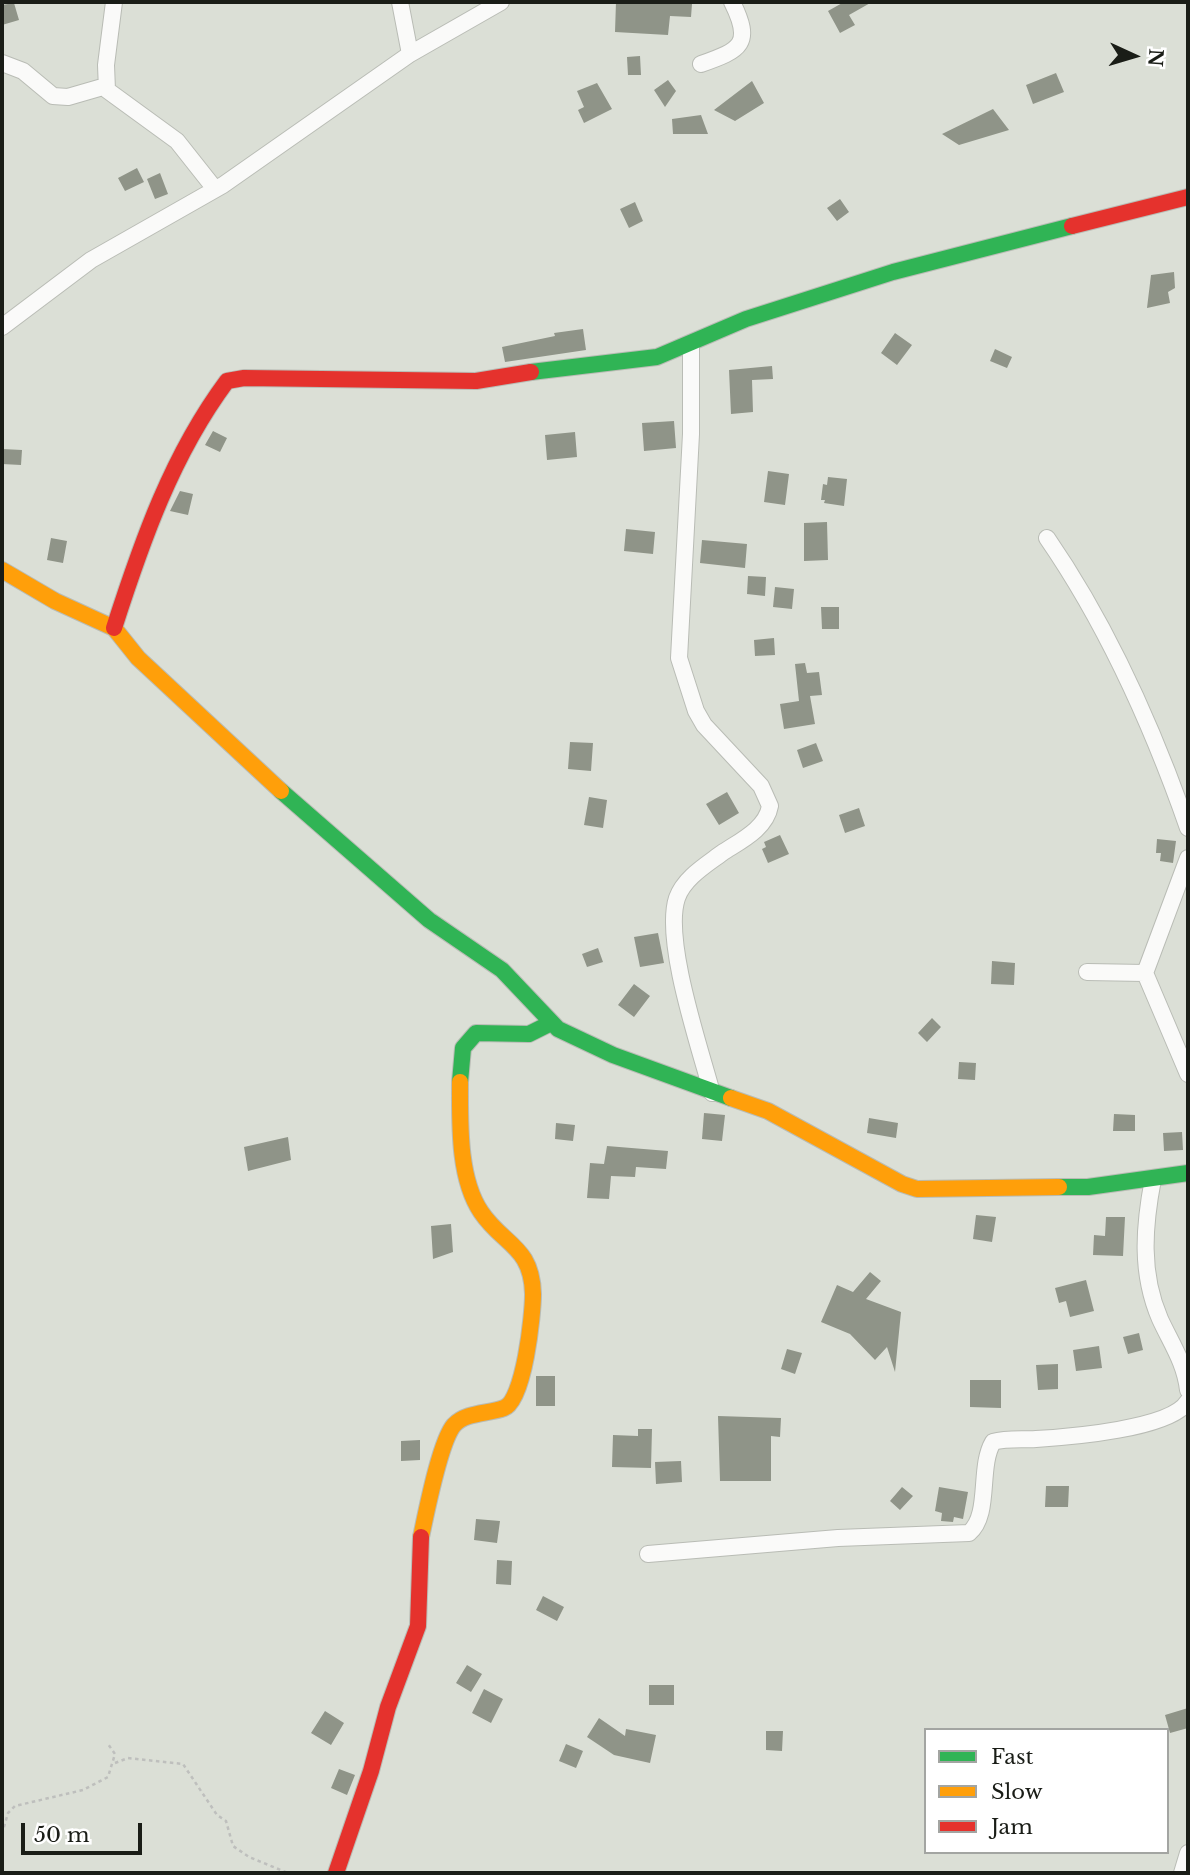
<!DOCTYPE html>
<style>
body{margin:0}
#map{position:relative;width:1190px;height:1875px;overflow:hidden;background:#dbdfd6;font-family:"Libre Baskerville",serif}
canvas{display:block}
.frame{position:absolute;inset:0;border:4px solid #1a1d17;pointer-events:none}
.legend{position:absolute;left:924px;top:1728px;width:245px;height:126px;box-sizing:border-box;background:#fff;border:2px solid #a3a5a2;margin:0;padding:9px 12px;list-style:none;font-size:21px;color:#1a1d17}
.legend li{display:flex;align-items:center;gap:14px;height:35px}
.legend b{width:35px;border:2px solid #a3a5a2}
.north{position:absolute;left:1099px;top:21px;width:70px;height:70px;-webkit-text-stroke:5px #fff;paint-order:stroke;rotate:94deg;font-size:19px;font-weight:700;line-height:28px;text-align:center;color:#1a1d17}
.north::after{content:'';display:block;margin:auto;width:24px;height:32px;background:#1a1d17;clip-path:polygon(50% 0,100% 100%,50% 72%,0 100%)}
.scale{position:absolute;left:21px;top:1823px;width:121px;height:32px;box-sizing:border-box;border:4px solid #1a1d17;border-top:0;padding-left:9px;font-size:21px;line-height:24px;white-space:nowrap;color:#1a1d17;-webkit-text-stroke:5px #fff;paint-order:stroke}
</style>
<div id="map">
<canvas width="1190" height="1875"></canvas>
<div class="frame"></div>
<ul class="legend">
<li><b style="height:9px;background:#30b455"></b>Fast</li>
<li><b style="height:9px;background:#ff9f0a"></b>Slow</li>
<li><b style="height:9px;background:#e5322d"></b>Jam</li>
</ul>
<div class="north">N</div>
<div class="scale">50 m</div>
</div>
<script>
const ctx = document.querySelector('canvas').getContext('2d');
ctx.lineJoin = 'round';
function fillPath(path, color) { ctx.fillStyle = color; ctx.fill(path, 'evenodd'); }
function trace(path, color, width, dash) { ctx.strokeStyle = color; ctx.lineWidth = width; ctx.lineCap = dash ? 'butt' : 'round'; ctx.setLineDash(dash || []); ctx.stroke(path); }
fillPath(new Path2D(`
 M616,2L692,4L691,17L670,16L668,35L615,32Z
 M844,2H872L849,15L855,25L840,33L828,11Z
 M14,3L19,20L2,25V5Z
 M640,56L641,75H628L627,57Z
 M1056,73L1064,92L1033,104L1026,85Z
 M668,80L676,91L665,107L654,90Z
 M752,81L764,103L735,121L714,110Z
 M597,83L612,109L584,123L578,110L584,107L577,91Z
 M993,109L1009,130L959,145L942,134Z
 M701,115L708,134H673L672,119Z
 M137,168L144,182L125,191L118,178Z
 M160,173L168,194L155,199L147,179Z
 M840,199L849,212L837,221L827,208Z
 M635,202L643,221L629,228L620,209Z
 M1174,272L1175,288L1168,292L1170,303L1147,308L1151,275Z
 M583,329L586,350L505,362L502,347L555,336L554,333Z
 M895,333L912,345L897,365L881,353Z
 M995,349L1012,357L1007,368L990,361Z
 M772,366L773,379L752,380L753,412L731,414L729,370Z
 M674,421L676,448L644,451L642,423Z
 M213,431L227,438L220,452L205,445Z
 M575,432L577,457L547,460L545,435Z
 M2,449L22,450L21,465L2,464Z
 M768,471L789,474L785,505L764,502Z
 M828,477L847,479L844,506L824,503L825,500H821L823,484L827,485Z
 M180,491L193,494L188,515L170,511Z
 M827,522L828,560L804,561V523Z
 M626,529L655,532L653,554L624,551Z
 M51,538L67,541L63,563L47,560Z
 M702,540L747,544L745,568L700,563Z
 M748,576L766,577L765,596L747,594Z
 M775,587L794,589L792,609L773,607Z
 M821,607H839V629H822Z
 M774,638L775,655L755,656L754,640Z
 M805,663L807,673L819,672L822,695L810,696L815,724L784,729L780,704L799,701L795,664Z
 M570,742L593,743L591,771L568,769Z
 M816,743L823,761L803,768L797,750Z
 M727,792L739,813L719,825L706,804Z
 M589,797L607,800L603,828L584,825Z
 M859,808L865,826L845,833L839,815Z
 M780,835L789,854L768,863L762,849L766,847L764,842Z
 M1157,839L1176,841L1173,863L1160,861L1161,853H1156Z
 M658,933L664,963L640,967L634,937Z
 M598,948L603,962L587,967L582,954Z
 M992,961L1015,963L1014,985L991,984Z
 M634,984L650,996L634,1017L618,1005Z
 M932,1018L941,1027L927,1042L918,1033Z
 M959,1062L976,1063L975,1080L958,1079Z
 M704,1113L725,1115L722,1141L702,1139Z
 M1114,1114L1135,1115V1131H1113Z
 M869,1118L898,1123L896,1138L867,1133Z
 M556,1123L575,1125L573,1141L555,1139Z
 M1182,1132L1183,1150L1164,1151L1163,1133Z
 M288,1137L291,1160L248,1171L244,1147Z
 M607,1146L668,1151L666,1169L636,1167L635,1177L611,1176L609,1199L587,1198L590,1163L604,1164Z
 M976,1215L996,1217L992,1242L973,1239Z
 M1106,1217H1125L1123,1256L1093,1255L1094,1235L1105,1236Z
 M451,1224L453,1252L433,1259L431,1226Z
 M870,1272L881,1281L866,1299L901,1312L895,1372L887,1347L875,1360L850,1334L821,1322L837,1285L853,1292Z
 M1086,1280L1094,1311L1070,1317L1066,1301L1059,1303L1055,1288Z
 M1139,1333L1143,1350L1128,1354L1123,1337Z
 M1099,1346L1102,1368L1076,1371L1073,1350Z
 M787,1349L802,1353L795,1374L781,1369Z
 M1058,1364V1389L1038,1390L1036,1365Z
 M536,1376H555V1406H536Z
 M970,1380H1001V1408L970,1407Z
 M718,1416L781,1418L780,1437L771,1436V1481H720Z
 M638,1429H652L651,1468L612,1467L613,1435L638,1436Z
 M420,1440V1460L401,1461V1441Z
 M681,1461L682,1482L656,1484L655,1462Z
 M1046,1486H1069L1068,1507H1045Z
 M902,1487L913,1496L900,1510L890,1501Z
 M939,1487L968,1492L963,1519L954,1517L953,1522L941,1521L942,1513L935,1511Z
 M476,1519L500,1521L497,1543L474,1540Z
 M497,1560L512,1561L511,1585L496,1584Z
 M543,1596L564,1607L557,1621L536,1610Z
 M467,1665L482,1674L471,1692L456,1683Z
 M649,1685H674V1705H649Z
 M484,1689L503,1699L491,1723L472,1713Z
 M1188,1708V1728L1170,1733L1165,1715Z
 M325,1711L344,1723L331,1745L311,1733Z
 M599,1718L625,1736L626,1729L656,1735L650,1763L614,1755L587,1737Z
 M766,1731H783L782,1751L766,1750Z
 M566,1744L583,1751L576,1768L559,1761Z
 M339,1769L355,1775L347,1795L331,1788Z`), '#8f9488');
const street = new Path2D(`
 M114,2L106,65L107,90L177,141L215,189
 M400,2L410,54
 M2,63L23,71L53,96L68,97L106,86
 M701,64C741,50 753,44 732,2
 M2,327L91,260L223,185L410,54L501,2
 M691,344V434L679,658L696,711L704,725L761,786L770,806C766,829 740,841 722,853C706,865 684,878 677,898C663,940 700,1048 712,1093
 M1047,538C1107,625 1153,728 1188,828
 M1087,972L1145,973L1188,1074
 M1145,973L1188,858
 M1153,1179C1144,1226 1140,1273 1160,1319C1171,1343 1185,1363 1188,1390
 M648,1554L838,1538L969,1533C991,1515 978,1467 993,1442C1007,1438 1021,1440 1036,1439C1069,1437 1172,1429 1188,1401
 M1182,1873L1188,1853`);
const fast = new Path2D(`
 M531,372L657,357L746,319L893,272L1072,226
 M281,791L429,920L502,970L558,1029L613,1055L731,1098
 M460,1082L463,1048L476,1033L529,1034L551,1023
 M1059,1187H1088L1188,1173`);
const slow = new Path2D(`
 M2,570L55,601L114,628L138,658L281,791
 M731,1098L768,1111L902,1184L917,1189L1059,1187
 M421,1537C426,1514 440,1441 454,1425C466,1412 488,1414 504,1408C524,1401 533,1315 533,1294C532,1246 503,1245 481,1212C458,1178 460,1122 460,1082`);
const jam = new Path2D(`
 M1072,226L1188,197
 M114,628C142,541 172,455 227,381L244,378L476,381L531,372
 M336,1873L371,1771L388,1707L418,1626L421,1537`);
trace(street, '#b9bcb5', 18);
trace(fast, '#b9bcb5', 18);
trace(slow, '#b9bcb5', 18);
trace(jam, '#b9bcb5', 18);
trace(new Path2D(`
 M115,1763L128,1758L183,1764L217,1815L226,1821L233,1846L249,1857L288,1873
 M2,1834L8,1813L15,1806L83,1790L108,1777L115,1754L108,1744`), '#bebfbd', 2.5, [3.5, 3.5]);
trace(street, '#fafaf9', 16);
trace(fast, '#30b455', 16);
trace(slow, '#ff9f0a', 16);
trace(jam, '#e5322d', 16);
</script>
